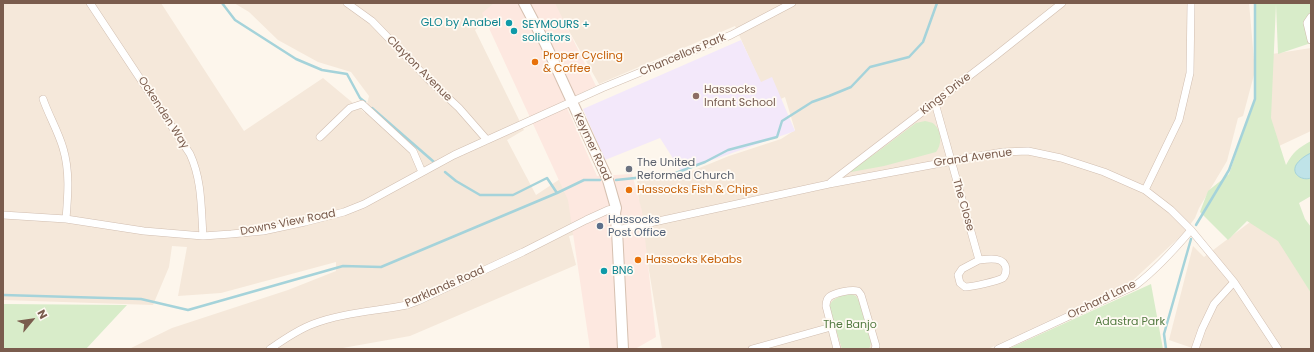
<!DOCTYPE html>
<style>
body{margin:0}
#map{position:relative;width:1314px;height:352px;overflow:hidden;background:#fdf6ec;font-family:Poppins,sans-serif}
canvas{display:block}
.frame{position:absolute;inset:0;border:4px solid #7a5c4d;pointer-events:none}
.north{position:absolute;left:12px;top:300px;width:40px;height:40px;-webkit-text-stroke:3px #fffaf3;paint-order:stroke;rotate:61deg;font-size:11px;font-weight:700;line-height:16px;text-align:center;color:#7a5c4d}
.north::after{content:'';display:block;margin:auto;width:14px;height:18px;background:#7a5c4d;clip-path:polygon(50% 0,100% 100%,50% 72%,0 100%)}
</style>
<div id="map">
<canvas width="1314" height="352"></canvas>
<div class="frame"></div>
<div class="north">N</div>
</div>
<script>
const ctx = document.querySelector('canvas').getContext('2d');
ctx.lineJoin = 'round';
function fillPath(path, color) { ctx.fillStyle = color; ctx.fill(path, 'evenodd'); }
function trace(path, color, width, dash) { ctx.strokeStyle = color; ctx.lineWidth = width; ctx.lineCap = dash ? 'butt' : 'round'; ctx.setLineDash(dash || []); ctx.stroke(path); }
function label(font, color, halo, rows, align = 'center') {
  ctx.font = font + ' Poppins,sans-serif'; ctx.lineWidth = 3.5; ctx.setLineDash([]); ctx.textBaseline = 'middle'; ctx.strokeStyle = halo; ctx.fillStyle = color; for (const [text, x, y, turn = 0] of rows) {
    ctx.save(); ctx.translate(x, y); ctx.rotate((+turn || 0) * Math.PI / 180); ctx.textAlign = isNaN(turn) ? turn : align; if (halo) ctx.strokeText(text, 0, 0); ctx.fillText(text, 0, 0); ctx.restore();
  }
}
fillPath(new Path2D(`
 M3,3H161L244,131L323,78L365,113L369,96L351,72L318,62L278,40L249,12L234,3H504L475,30L524,130L507,140L536,195L563,177L582,233L569,236L576,265L410,336L337,349H129L172,328L288,290L336,271V262L221,293L178,296L187,247L172,246L169,267L153,305L3,300Z
 M553,3H1249L1255,71L1243,116L1238,118L1227,161L1199,208L1195,218L1184,233L1130,283L988,349H662L640,216L637,181L677,177L729,156L781,139L795,130L785,97L770,104L735,26L599,84Z
 M1311,48V131L1279,146L1270,119L1272,54Z
 M1254,219L1277,236L1311,292V349H1195L1169,340L1193,246L1204,257Z`), '#f5e8da');
fillPath(new Path2D(`
 M494,3H555L596,86L564,101L597,176L632,174L642,211L656,337L635,349H590L568,200L482,13Z`), '#fde8e0');
fillPath(new Path2D(`
 M741,40L761,82L772,77L795,131L681,171L660,138L605,160L583,109Z`), '#f3e8fa');
fillPath(new Path2D(`
 M1255,3H1311V17L1307,23L1311,43L1278,54L1276,4L1271,118L1286,165C1293,152 1298,148 1311,141V196L1299,203L1305,219L1311,227V293L1278,241L1247,221L1228,240L1200,212L1208,191L1229,174L1255,99Z
 M925,121C928,122 932,122 934,124C942,131 942,145 936,152L884,166L851,172L850,171L876,153L916,123Z
 M1151,284L1163,349H1008Z
 M851,294L856,296L859,301L871,342L870,347L868,349H842L829,307C832,297 842,296 851,294Z
 M3,304L127,305L86,349H3Z`), '#d8ecc9');
const water = new Path2D(`
 M1311,153V178C1303,181 1291,175 1296,165C1299,160 1306,155 1311,153Z`);
fillPath(water, '#bfe3e8');
trace(water, '#a5d3da', 1);
trace(new Path2D(`
 M222,3L235,20L296,59L322,70L347,74L360,98L365,102
 M372,108L434,162
 M445,172L456,181L480,195H513L547,178L557,193L584,180H600
 M616,180L673,174L705,162L728,150L777,137L782,121L812,102L829,96L851,87L870,67L909,57L923,42L937,3
 M1196,225L1229,170L1255,99V3
 M3,295L141,299L188,310L343,266L381,267L557,193
 M1166,349L1164,334L1191,239`), '#a5d3da', 2.5);
const street = new Path2D(`
 M90,3L190,154C202,180 201,207 203,236
 M347,3L372,21L428,79L459,108L487,140
 M1311,17L1307,23L1311,40
 M43,99C49,116 58,131 63,148C70,171 68,195 66,219
 M935,103L979,260C988,259 1005,256 1006,269C1006,272 1005,276 1003,278C998,281 972,287 965,287L960,283L958,275L962,269L979,260
 M320,137L350,108L362,104L413,151L422,172
 M831,182L994,57L1062,3
 M1145,190L1179,120L1190,73L1191,3
 M3,215L66,219L144,231L203,236L231,234L263,231L305,222L344,212L364,204L454,155L602,88L731,35L792,3
 M617,230L829,184L979,156L1003,152L1028,151L1061,158L1104,172L1145,190L1171,210L1191,230L1234,282L1278,349
 M270,349C283,340 297,330 313,324C341,313 376,311 407,305L418,301L523,252L586,220L608,210L616,208
 M752,349L831,327
 M837,349L826,306C826,303 826,300 829,297C834,293 851,289 858,291L861,295L876,346L875,349
 M998,349L1136,285C1157,269 1174,250 1191,230
 M1195,349L1202,329L1214,304L1234,282`);
const secondary = new Path2D(`
 M524,3L545,43L608,180L616,208L615,213L617,230L623,349`);
trace(street, '#d1beb0', 8);
trace(secondary, '#d6c0b0', 12);
trace(street, '#fff', 7);
trace(secondary, '#fff', 10);
for (const [x, y, r, color] of [
 [509,23,4,"#0f9aa8"],
 [514,31,4,"#0f9aa8"],
 [535,62,4,"#e8710a"],
 [696,96,4,"#8d6e63"],
 [629,169,4,"#6b7280"],
 [629,190,4,"#e8710a"],
 [600,226,4,"#5c6f8a"],
 [638,260,4,"#e8710a"],
 [604,271,4,"#0f9aa8"]
]) { const dot = new Path2D(); dot.arc(x, y, r, 0, 2 * Math.PI); ctx.fillStyle = color; ctx.fill(dot); trace(dot, '#fffaf3', 1.5); }
label('11px', '#0d838f', '#fffaf3', [
 ["GLO by Anabel",501,23,"right"],
 ["SEYMOURS +",522,25],
 ["solicitors",522,38],
 ["BN6",612,271]
], 'left');
label('11px', '#7a5c4d', '#fffaf3', [
 ["Chancellors Park",683,55,-23],
 ["Clayton Avenue",419,69,45],
 ["Kings Drive",946,94,-38],
 ["Ockenden Way",163,113,57],
 ["Keymer Road",592,147,65],
 ["Grand Avenue",973,158,-8],
 ["The Close",963,205,74],
 ["Downs View Road",288,223,-11],
 ["Parklands Road",445,287,-24],
 ["Orchard Lane",1102,300,-26]
]);
label('11px', '#c56008', '#fffaf3', [
 ["Proper Cycling",543,56],
 ["& Coffee",543,69],
 ["Hassocks Fish & Chips",637,190],
 ["Hassocks Kebabs",646,260]
], 'left');
label('11px', '#785e54', '#fffaf3', [
 ["Hassocks",704,90],
 ["Infant School",704,103]
], 'left');
label('11px', '#5b616d', '#fffaf3', [
 ["The United",637,163],
 ["Reformed Church",637,176]
], 'left');
label('11px', '#4e5e75', '#fffaf3', [
 ["Hassocks",608,220],
 ["Post Office",608,233]
], 'left');
label('11px', '#537a41', '#fffaf3', [
 ["Adastra Park",1130,322],
 ["The Banjo",850,325]
]);
</script>
